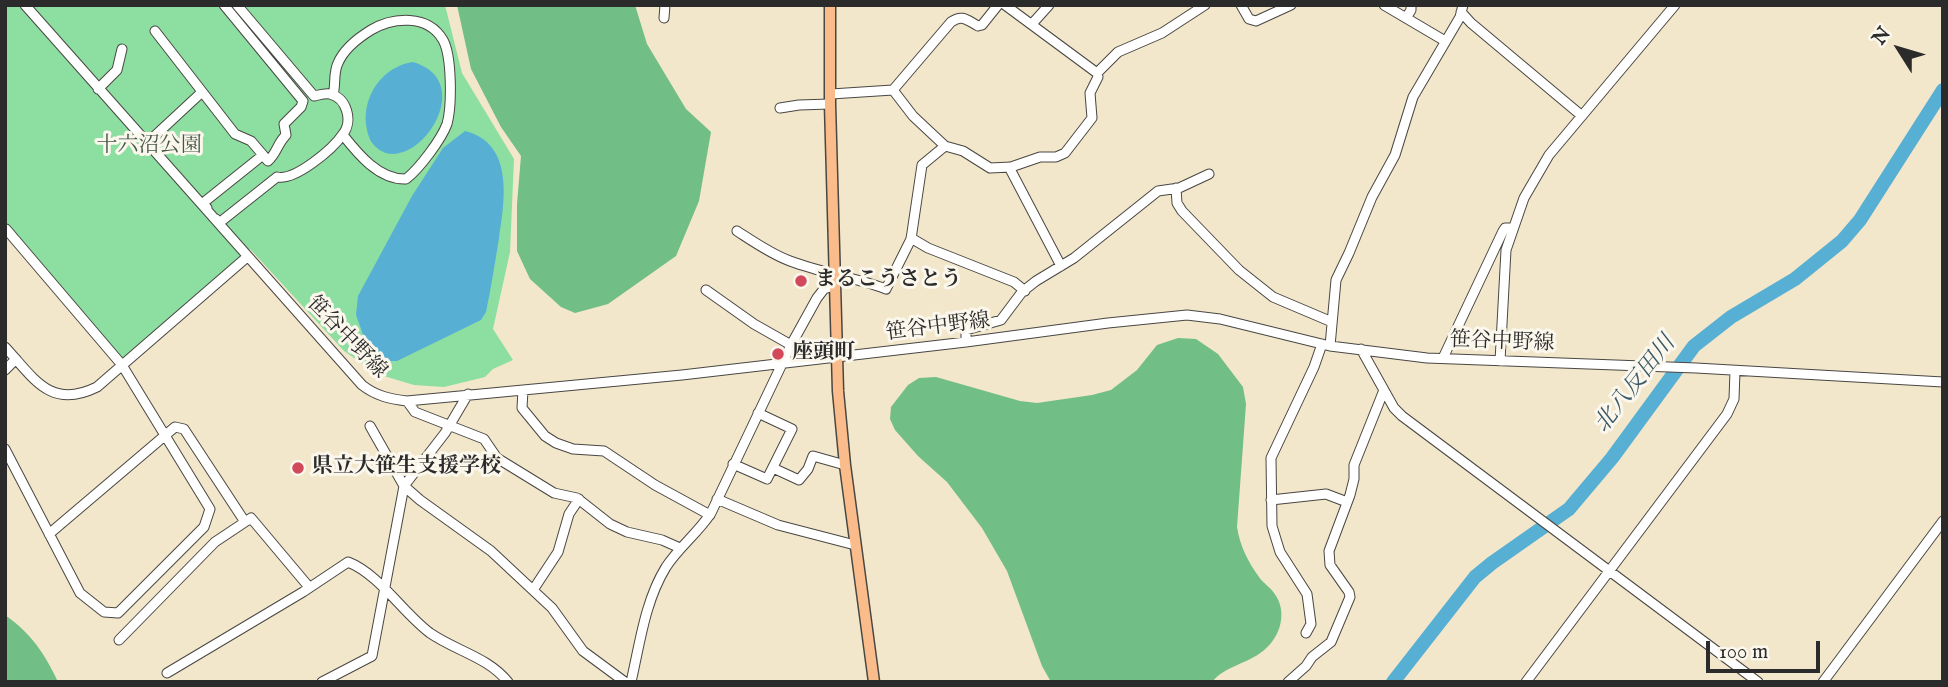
<!DOCTYPE html>
<meta charset="utf-8">
<style>
body{margin:0}
#map{position:relative;width:1948px;height:687px;overflow:hidden;background:#f2e6cb;font-family:"IM FELL English",serif}
canvas{display:block}
.frame{position:absolute;inset:0;border:7px solid #2b2b2b;pointer-events:none}
.north{position:absolute;left:1864px;top:14px;width:70px;height:70px;-webkit-text-stroke:5px #fbf7ec;paint-order:stroke;rotate:307deg;font-size:19px;font-weight:700;line-height:28px;text-align:center;color:#2b2b2b}
.north::after{content:'';display:block;margin:auto;width:24px;height:32px;background:#2b2b2b;clip-path:polygon(50% 0,100% 100%,50% 72%,0 100%)}
.scale{position:absolute;left:1706px;top:641px;width:114px;height:32px;box-sizing:border-box;border:4px solid #2b2b2b;border-top:0;padding-left:9px;font-size:21px;line-height:24px;white-space:nowrap;color:#2b2b2b;-webkit-text-stroke:5px #fbf7ec;paint-order:stroke}
</style>
<div id="map">
<canvas width="1948" height="687"></canvas>
<div class="frame"></div>
<div class="north">N</div>
<div class="scale">100 m</div>
</div>
<script>
const ctx = document.querySelector('canvas').getContext('2d');
ctx.lineJoin = 'round';
function fillPath(path, color) { ctx.fillStyle = color; ctx.fill(path, 'evenodd'); }
function trace(path, color, width, dash) { ctx.strokeStyle = color; ctx.lineWidth = width; ctx.lineCap = dash ? 'butt' : 'round'; ctx.setLineDash(dash || []); ctx.stroke(path); }
function label(font, color, halo, rows, align = 'center') {
  ctx.font = font + ' "IM FELL English","Noto Serif JP",serif'; ctx.lineWidth = 6; ctx.setLineDash([]); ctx.textBaseline = 'middle'; ctx.strokeStyle = halo; ctx.fillStyle = color; for (const [text, x, y, turn = 0] of rows) {
    ctx.save(); ctx.translate(x, y); ctx.rotate((+turn || 0) * Math.PI / 180); ctx.textAlign = isNaN(turn) ? turn : align; if (halo) ctx.strokeText(text, 0, 0); ctx.fillText(text, 0, 0); ctx.restore();
  }
}
fillPath(new Path2D(`
 M5,5H445L462,73L514,159L510,252L493,329L513,360L493,369L485,377L444,387L414,385L377,374L344,351L250,249L122,359L12,229L5,235Z`), '#8cdfa0');
fillPath(new Path2D(`
 M457,5H635L647,44L686,109L711,132L699,201L676,256L608,304L575,313L561,307L530,279L517,251V204L521,156L501,127L471,69Z
 M1178,338L1196,339L1218,354L1243,387L1246,404L1237,527C1240,546 1248,562 1259,577C1263,583 1270,587 1274,593C1288,611 1281,637 1263,651C1247,664 1225,666 1212,682H1051L1042,666L1007,571L982,528L947,482L918,456L895,430L890,419L891,407L908,385L919,378L936,377L1020,401L1037,403L1092,395L1111,390L1137,370L1157,345Z
 M5,615C31,633 45,654 58,682H5Z`), '#71be86');
fillPath(new Path2D(`
 M413,62C484,83 408,186 373,144C368,138 367,130 366,124C363,94 384,66 413,62Z
 M465,131C514,143 505,200 499,238C495,263 491,288 486,312L481,320L397,361H387L370,354L356,315L358,296L412,196L443,148Z`), '#57afd4');
trace(new Path2D(`
 M1393,682L1475,577L1492,563L1569,509L1612,458L1694,346L1731,317L1795,279L1842,241L1860,220L1943,90`), '#57afd4', 14);
const minor = new Path2D(`
 M25,5L362,385C376,396 390,399 407,401L682,375L966,342L1108,323L1187,315L1220,319L1330,346L1427,358L1696,368L1943,382
 M998,5L982,25L978,26C967,20 962,14 951,22L893,90L913,116L945,146L963,151L990,168L1011,167L1040,157H1056L1065,153L1092,118L1090,93L1098,77L1097,73
 M1005,5L1097,73L1118,52L1162,33L1205,5
 M1241,5L1249,19L1256,21L1291,5
 M1384,5L1445,41
 M1461,12L1471,23L1582,116
 M664,18L665,5
 M1406,18L1411,10V5
 M1032,24L1049,5
 M155,31L235,134L251,141L263,155
 M98,89L117,70L122,49
 M831,94L893,90
 M333,95C336,85 333,73 338,63C344,49 358,38 371,30C393,17 428,14 443,40C452,56 452,106 447,124C441,140 419,169 406,179C379,180 358,154 343,135
 M780,108L799,105L830,104
 M146,144L202,92
 M1009,167L1061,266
 M1176,188L1177,203L1182,211L1239,270L1273,297L1332,322
 M207,208L203,203L263,155L268,161C277,153 277,144 286,135L284,124L301,107L303,101L224,5
 M216,219L219,223L277,177C295,181 333,149 343,134C353,121 347,98 330,94C325,93 319,95 314,96L237,5
 M737,231C754,242 771,254 790,261C822,273 854,277 886,289L911,239L922,165L945,146
 M911,238L928,248L1014,282L1025,291
 M706,290L754,324L791,345
 M966,342V330L1001,320L1022,292L1036,281L1074,258L1158,191L1179,188L1209,174
 M1330,346L1336,280L1349,253L1372,197L1395,155L1413,97L1460,17L1463,5
 M5,347C34,378 50,410 97,387L247,257
 M1361,349L1394,408L1402,416L1758,682
 M1443,358L1503,231L1505,228H1512
 M1500,361L1506,250L1524,198L1549,155L1675,5
 M5,370L16,359
 M523,390L522,408L545,436L556,443L573,449L604,451L655,485L710,515
 M407,401L415,412L484,439L497,458L554,493L577,498L610,524L627,532L662,540L680,548
 M370,426L404,486L420,500L491,551L552,608L583,651L625,682
 M5,449L80,593L104,612L118,613L204,527L210,509L122,365L6,229
 M733,464L767,479L792,429L758,413
 M773,468L799,480L808,469L813,456L845,465
 M717,499L778,525L855,545
 M1271,500L1326,494L1347,502
 M49,534L175,427L184,429L245,522
 M533,590L558,552L569,514L579,499
 M1306,633L1311,624L1307,594L1280,552L1272,526L1271,458L1314,367L1322,344
 M119,640L215,542L251,518L309,587
 M167,673L303,592L348,562C379,574 403,613 430,633C456,651 488,657 508,682
 M322,682L372,656L404,486L445,433L468,394
 M631,682C640,643 645,601 666,567C679,547 698,533 711,513L791,345L817,298L824,289L835,285
 M1288,682L1306,666L1312,657L1331,642L1350,597L1349,592L1330,565L1329,551L1350,495L1354,479V465L1384,390
 M1526,682L1727,414L1734,399L1735,371
 M1823,682L1943,521`);
const major = new Path2D(`
 M830,5V104L838,391L845,465L874,682`);
trace(minor, '#494743', 11);
trace(major, '#494743', 13);
trace(minor, '#fff', 9);
trace(major, '#f9bc8a', 10);
for (const [x, y, r, color] of [
 [801,281,7,"#d1495b"],
 [778,354,7,"#d1495b"],
 [298,468,7,"#d1495b"]
]) { const dot = new Path2D(); dot.arc(x, y, r, 0, 2 * Math.PI); ctx.fillStyle = color; ctx.fill(dot); trace(dot, '#fbf7ec', 2.5); }
label('21px', '#435848', '#fbf7ec', [
 ["十六沼公園",149,147]
]);
label('bold 21px', '#2b2b2b', '#fbf7ec', [
 ["まるこうさとう",815,281],
 ["座頭町",792,354],
 ["県立大笹生支援学校",312,468]
], 'left');
label('21px', '#2b2b2b', '#fbf7ec', [
 ["笹谷中野線",938,328,-7],
 ["笹谷中野線",346,338,46],
 ["笹谷中野線",1502,343,2]
]);
label('italic 23px', '#3a5966', '#fbf7ec', [
 ["北八反田川",1636,385,-52]
]);
</script>
